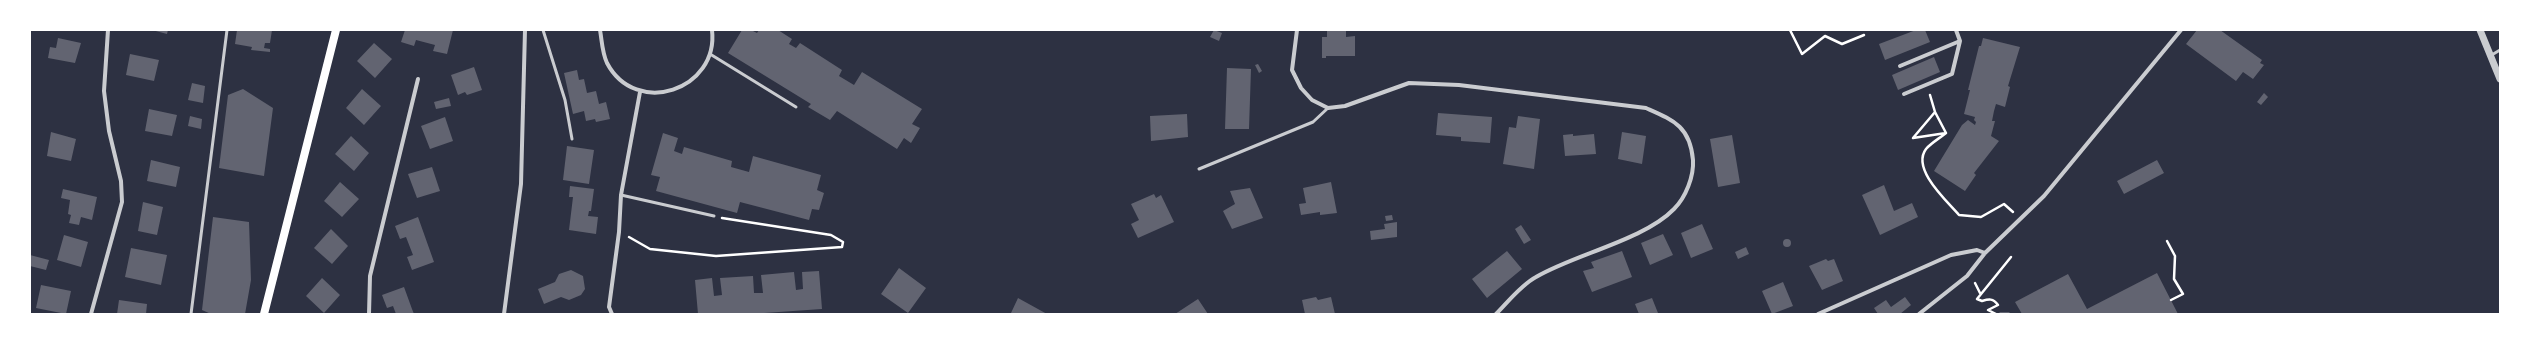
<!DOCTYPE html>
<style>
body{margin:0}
#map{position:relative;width:2530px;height:344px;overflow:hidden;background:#2d3142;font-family:"Asap Condensed",sans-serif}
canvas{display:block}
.frame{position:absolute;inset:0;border:31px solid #fff;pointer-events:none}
</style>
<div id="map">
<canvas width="2530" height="344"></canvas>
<div class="frame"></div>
</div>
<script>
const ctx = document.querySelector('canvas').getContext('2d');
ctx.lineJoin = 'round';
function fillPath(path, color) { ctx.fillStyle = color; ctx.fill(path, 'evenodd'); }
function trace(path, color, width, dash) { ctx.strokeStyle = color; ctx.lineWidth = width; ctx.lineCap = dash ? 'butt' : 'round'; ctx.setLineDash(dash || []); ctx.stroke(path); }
fillPath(new Path2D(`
 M152,30H168L167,34Z
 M237,30H272L270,43H265L264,48L270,49V52L251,50L252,47L235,44Z
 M405,30H453L447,54L433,51L435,45L416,40L414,46L401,42Z
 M742,30H751L757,33L759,30H778L792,39L789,44L796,48L800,43L842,70L839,76L854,85L862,72L922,109L912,124L920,128L911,143L904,138L897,149L837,111L830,120L808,107L811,104L728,53Z
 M1214,30L1222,33L1219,41L1210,37Z
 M1327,30H1346V37L1355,36V56H1326V58H1322V37H1327Z
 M1916,30H1925L1930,42L1885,60L1879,44Z
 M2197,30H2220L2262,60L2260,63L2264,65L2253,79L2243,72L2236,81L2186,44Z
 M58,38L81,43L75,63L48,58L50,47L56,48Z
 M1983,38L2020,47L2008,86L2010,87L2005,107L1996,104L1994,111L1992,121H1995L1991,136L1999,141L1974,173L1976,175L1965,191L1934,171L1962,125L1968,120L1975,125L1976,122L1974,120L1975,117L1964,114L1970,90H1968L1979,46H1981Z
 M374,43L392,59L375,78L357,61Z
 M130,54L159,60L154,81L126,75Z
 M1934,57L1940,72L1898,90L1892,75Z
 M1258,64L1262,71L1259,73L1255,65Z
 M474,67L482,90L467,95L465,92L458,95L451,75Z
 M1227,68L1251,69L1249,129H1225Z
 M577,70L579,80L584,79L587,93L596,91L599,104L606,102L610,119L596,122L595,119L586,121L584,111L573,114L564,73Z
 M192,83L205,86L203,103L188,100Z
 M243,89L273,108L264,176L219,168L228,95Z
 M362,89L381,106L364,125L346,108Z
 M2264,93L2268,97L2261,105L2257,102Z
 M449,98L451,106L436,109L434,102Z
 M149,109L177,115L172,136L145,131Z
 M1438,113L1492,117L1490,143L1461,141V137L1436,135Z
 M1187,114L1188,137L1151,141L1150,116Z
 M190,116L202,119L201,129L188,126Z
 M1518,116L1540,119L1534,169L1503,164L1509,127L1516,128Z
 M445,117L453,141L430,149L421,126Z
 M51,132L76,139L71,161L47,156Z
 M1622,132L1646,136L1642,164L1618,159Z
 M663,133L678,138L674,151L682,154L684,147L732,161L731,167L749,172L753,156L821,175L817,190L824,193L819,210L812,209L809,220L740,202L737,213L656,191L660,177L651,175Z
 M1573,134V136L1594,134L1596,154L1565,156L1563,135Z
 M1732,135L1740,183L1718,187L1710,139Z
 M351,136L369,153L354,171L335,154Z
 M567,146L594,150L589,184L563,180Z
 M151,160L180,167L176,187L147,181Z
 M2157,160L2164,173L2124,194L2117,181Z
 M432,167L440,191L417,198L408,174Z
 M340,182L359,199L342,217L324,201Z
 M1331,182L1337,213L1320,215V212L1301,215L1299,204L1306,203L1303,188Z
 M1884,185L1894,211L1912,203L1918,217L1880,235L1862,195Z
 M570,186L594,189L591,211H589L588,216L598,217L596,234L569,230L573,197H569Z
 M1250,188L1263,218L1232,229L1223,211L1235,204L1230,191Z
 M63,189L97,197L92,220L81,217L79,225L69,223L71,215L68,214L70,200L61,198Z
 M1154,194L1156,198L1161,195L1174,222L1138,238L1131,224L1139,220L1131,204Z
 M143,202L163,207L157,235L138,231Z
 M1392,215L1393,220L1386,221L1385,216Z
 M213,217L249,222L251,280L245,314H211L202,310Z
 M418,217L434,262L412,270L407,257L413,255L406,237L400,239L395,226Z
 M1397,222V237L1371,240L1370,231L1385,229L1384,224Z
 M1702,224L1713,249L1691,258L1681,233Z
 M1521,225L1531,240L1524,244L1515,229Z
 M331,229L348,246L332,264L314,248Z
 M1663,234L1673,255L1650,265L1641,243Z
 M64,235L88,242L81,267L57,260Z
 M1783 243a4 4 0 1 1 8 0a4 4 0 1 1-8 0Z
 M1746,247L1749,254L1738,259L1735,252Z
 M131,248L167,255L161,285L125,277Z
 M1507,251L1522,269L1487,298L1472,279Z
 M1622,251L1632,277L1592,292L1583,271L1594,268L1591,262Z
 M30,255L49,260L46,270L30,266Z
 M1826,259L1828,261L1834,259L1843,281L1822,290L1809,266Z
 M899,268L926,288L908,313L881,294Z
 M571,270L583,276L585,289L581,295L569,300L561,297L544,304L538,289L555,282L559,274Z
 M819,271L822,309L750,314H698L695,280L712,278L714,296L722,295L720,278L753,276L754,293H763L761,275L794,272L796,290L803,289L802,272Z
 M2157,273L2178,314H2022L2015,302L2068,274L2087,309Z
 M322,278L340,295L324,313L306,296Z
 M1783,282L1793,306L1772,314L1762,291Z
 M41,285L71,291L66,314L36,308Z
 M404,287L412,309L414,314H396L393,306L387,308L382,295Z
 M1316,297L1318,300L1331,297L1335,314H1305L1302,300Z
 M1905,297L1911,305L1900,314H1878L1874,308L1886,300L1891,307Z
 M1018,298L1047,314H1012L1011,313Z
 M1652,298L1658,313L1639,314L1635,304Z
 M1198,299L1208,314H1175Z
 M119,300L147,304L146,314H117Z`), '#626471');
trace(new Path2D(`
 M1790,30L1802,54L1825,36L1842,44L1864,35
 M1930,95L1935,112L1913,138L1946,133C1940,138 1931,143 1926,149C1911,169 1947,201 1959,215L1981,217L2004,204L2013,212
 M1935,112L1946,133
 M629,237L650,249L716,256L842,247L843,242L831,235L722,218
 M2167,241L2175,256L2174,279L2183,294L2171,300
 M1975,283L1980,293
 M1996,314L1988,310L1998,305C1993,298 1989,299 1982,301L1977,299L2011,257
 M2000,314H2009`), '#fff', 2.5);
trace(new Path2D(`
 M543,30L565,100L572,139
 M710,54L796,107
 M2490,56L2500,50
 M1199,169L1313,122L1328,108
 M621,195L714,216
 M191,314L227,30`), '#caccd0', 3);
trace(new Path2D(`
 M600,30C602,41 602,52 607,63C636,118 719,90 712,30
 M1297,30L1292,70L1301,88L1312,100L1328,108L1345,106L1409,83L1459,85L1646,108C1673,120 1690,126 1693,160C1694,176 1686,197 1674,209C1644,240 1575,254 1536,277C1521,285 1508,302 1496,314
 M1900,66L1960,41
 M1904,94L1952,74L1960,41L1956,30
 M91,314L122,202L121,181L109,131L104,91L108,30
 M369,314L370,276L418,79
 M504,314L521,184L525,30
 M612,314L609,307L619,232L621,195L640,92
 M1818,314L1951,255L1977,250L1985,253
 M1919,314L1967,276L1985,253L2044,196L2181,30`), '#caccd0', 4);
trace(new Path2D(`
 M2480,30L2500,79`), '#caccd0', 7);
trace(new Path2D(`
 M264,314L336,30`), '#fff', 8);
</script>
